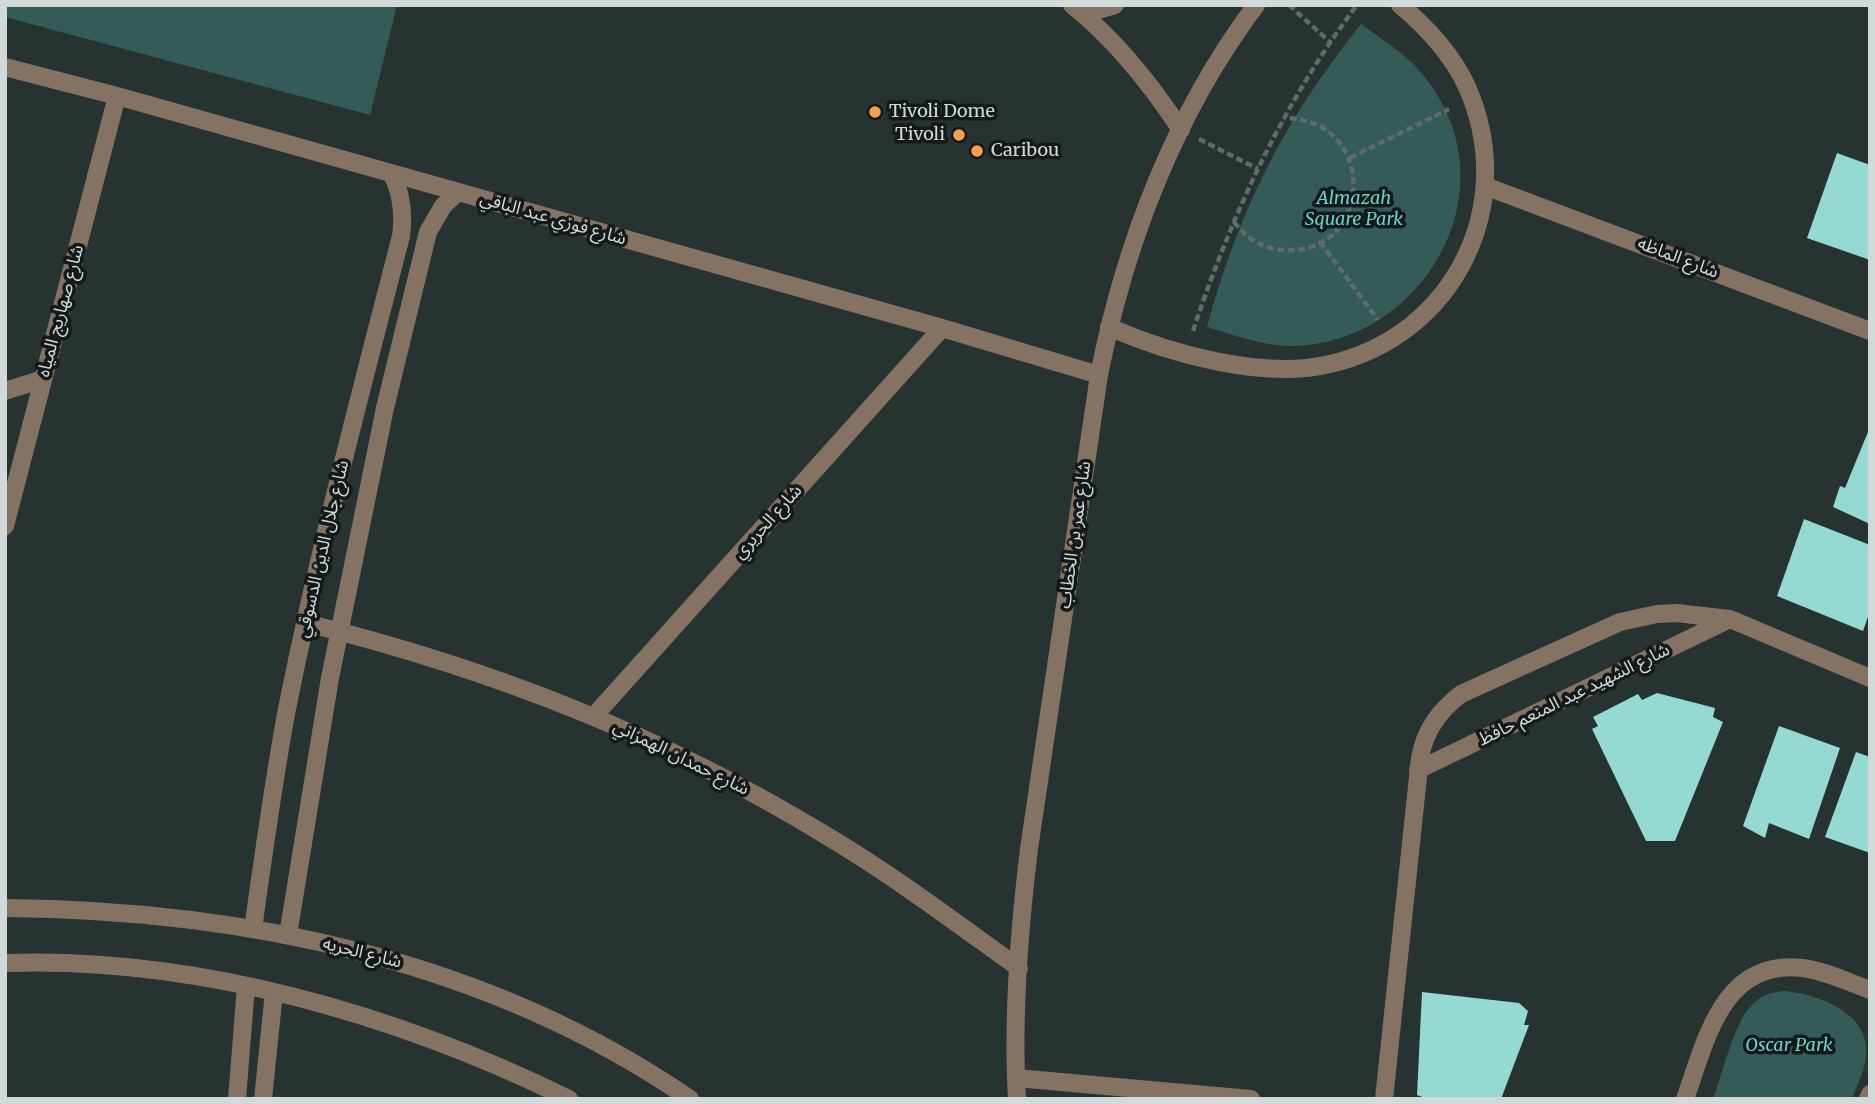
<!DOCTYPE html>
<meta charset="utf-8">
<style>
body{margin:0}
#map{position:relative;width:1875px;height:1104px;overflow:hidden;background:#263331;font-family:Merriweather,serif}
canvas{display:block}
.frame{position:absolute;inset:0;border:7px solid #d2dad9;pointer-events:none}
</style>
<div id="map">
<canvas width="1875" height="1104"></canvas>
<div class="frame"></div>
</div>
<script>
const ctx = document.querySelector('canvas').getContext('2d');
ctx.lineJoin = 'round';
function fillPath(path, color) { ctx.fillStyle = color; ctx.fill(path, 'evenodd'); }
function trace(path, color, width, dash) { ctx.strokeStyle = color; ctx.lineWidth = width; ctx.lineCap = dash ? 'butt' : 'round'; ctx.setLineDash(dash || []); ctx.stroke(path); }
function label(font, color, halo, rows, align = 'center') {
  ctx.font = font + ' Merriweather,"Noto Sans Arabic",serif'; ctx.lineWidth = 7; ctx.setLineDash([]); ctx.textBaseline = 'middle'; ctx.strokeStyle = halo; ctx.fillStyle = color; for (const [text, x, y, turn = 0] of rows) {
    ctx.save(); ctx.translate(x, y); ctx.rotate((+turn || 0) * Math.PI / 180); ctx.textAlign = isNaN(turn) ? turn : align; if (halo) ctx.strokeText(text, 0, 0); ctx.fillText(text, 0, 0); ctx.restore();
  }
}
fillPath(new Path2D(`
 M5,5H397L370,115L5,17Z
 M1361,24C1397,50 1421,63 1443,105C1499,213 1413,342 1295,346C1265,347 1235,335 1207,327C1239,209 1285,119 1361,24Z
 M1784,991C1818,994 1871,1013 1866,1056C1865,1070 1857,1085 1852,1099H1713C1722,1075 1734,1024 1750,1007C1759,996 1771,992 1784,991Z`), '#345b57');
fillPath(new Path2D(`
 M1837,153L1870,165V260L1807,238Z
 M1870,427V524L1833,507L1840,486L1845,488Z
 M1804,519L1870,545V611L1863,631L1777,596Z
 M1657,693L1715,708L1713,717L1723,722L1675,841H1646L1592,729L1598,726L1593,717L1638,694L1642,700Z
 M1779,726L1840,748L1809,839L1769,823L1765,838L1743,826Z
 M1856,752L1870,757V853L1825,837Z
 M1422,992L1519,1003L1528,1011L1524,1025H1529L1501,1099H1428L1417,1095Z`), '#94dad2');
trace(new Path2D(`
 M1289,5L1331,43
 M1199,139L1258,169
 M1350,158L1449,109
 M1234,222C1247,239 1263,249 1284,250C1374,256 1379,119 1285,118
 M1320,242L1378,320
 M1193,331C1231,216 1283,103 1357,5`), '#5f6b69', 4.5, [7, 3.5]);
trace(new Path2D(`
 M1072,5C1116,40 1150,83 1181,130
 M1078,10L1091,12L1115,5
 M5,67L117,96L942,328L1099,375
 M1485,186L1870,331
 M1109,327C1170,354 1264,380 1330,364C1455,335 1519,204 1467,87C1454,57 1426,26 1400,5
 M5,391L43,379
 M5,526L117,96
 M306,623C492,669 663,736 827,836C894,876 956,923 1019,968
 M594,716L942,328
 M1418,770L1730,619
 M5,908C246,910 489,961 690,1099
 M253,929C263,857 273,785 286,714C318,553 360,395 401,236C404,214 402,194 392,174
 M288,935L330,678L385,408L428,232L443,206L458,192
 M5,963C197,956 398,1015 569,1099
 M1016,1078L1251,1099
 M237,1099L246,986
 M263,1099L274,992
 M1017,1099C1012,1016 1019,931 1029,849L1099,375C1125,243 1175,113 1256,5
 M1384,1099L1420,758C1425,730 1439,711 1461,694L1620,622L1657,614L1676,613L1730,619L1870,678
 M1685,1099C1706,1041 1722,958 1803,968C1826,971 1848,982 1870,990
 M1868,1099L1870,1094`), '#847263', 18);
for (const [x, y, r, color] of [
 [875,112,7,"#f9a04c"],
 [959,135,7,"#f9a04c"],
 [977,151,7,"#f9a04c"]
]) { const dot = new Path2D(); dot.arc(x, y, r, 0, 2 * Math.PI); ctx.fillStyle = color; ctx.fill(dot); trace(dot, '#141919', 2.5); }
label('18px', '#d2dad9', '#141919', [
 ["Tivoli Dome",889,112],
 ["Tivoli",945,135,"right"],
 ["Caribou",991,151]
], 'left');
label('italic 18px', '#69d4ca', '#141919', [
 ["Almazah",1354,199],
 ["Square Park",1354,220],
 ["Oscar Park",1789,1046]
]);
label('18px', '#d2dad9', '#141919', [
 ["شارع فوزي عبد الباقي",553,219,16],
 ["شارع الماظه",1678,258,21],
 ["شارع صهاريج المياه",61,311,-75],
 ["شارع الحريري",768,522,-48],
 ["شارع عمر بن الخطاب",1075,535,-82],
 ["شارع جلال الدين الدسوقي",323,549,-77],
 ["شارع الشهيد عبد المنعم حافظ",1574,695,-26],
 ["شارع حمدان الهمزاني",681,758,26],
 ["شارع الحريه",362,953,14]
]);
</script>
